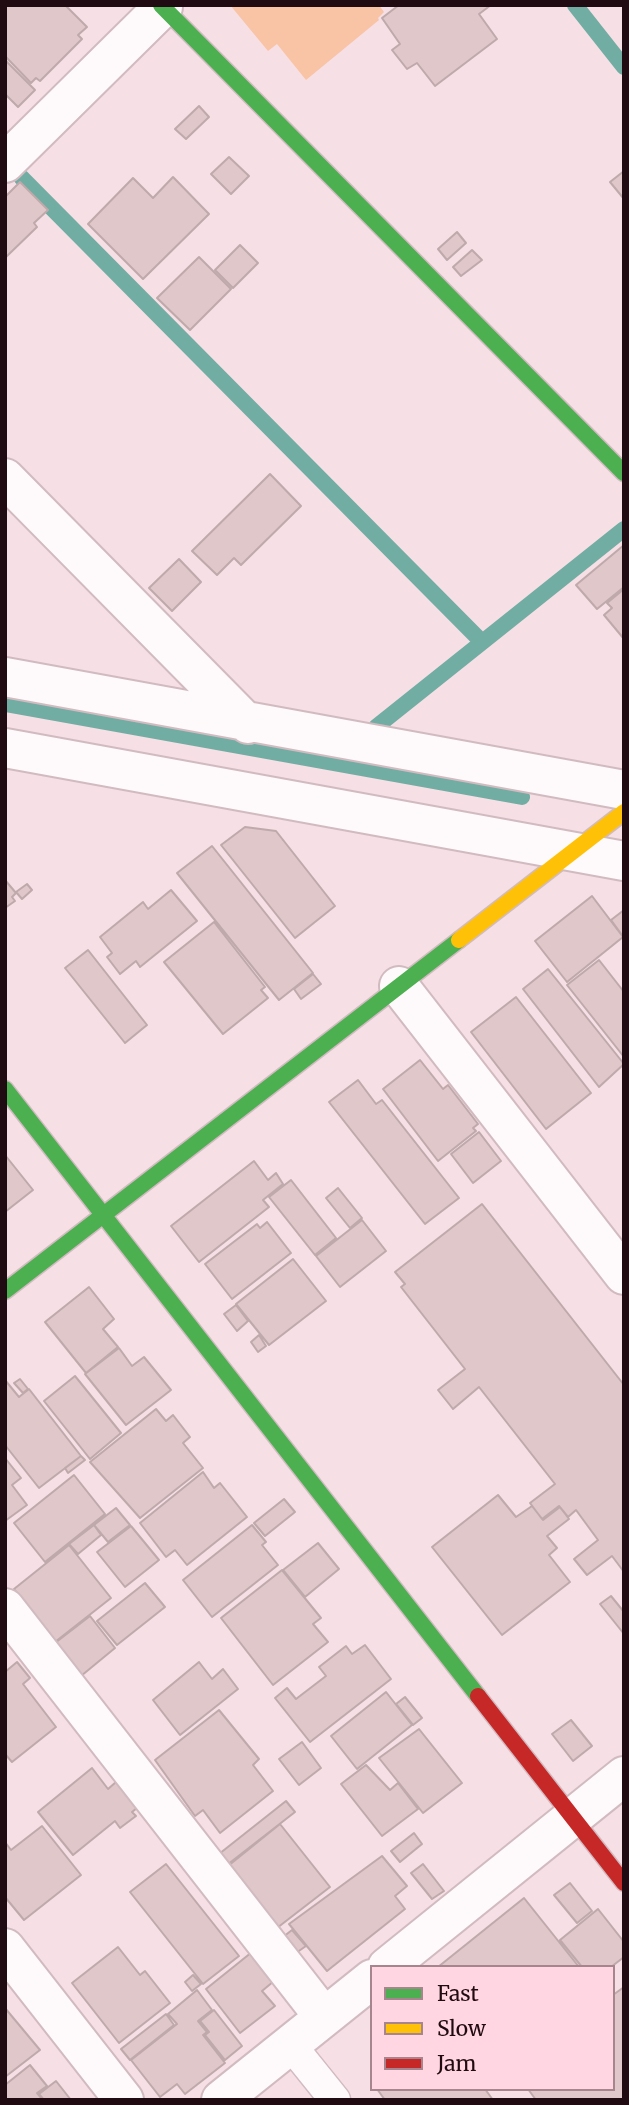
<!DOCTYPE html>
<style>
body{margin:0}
#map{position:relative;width:629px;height:2105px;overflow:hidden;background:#f6dfe5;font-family:Merriweather,serif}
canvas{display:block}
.frame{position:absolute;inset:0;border:7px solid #210b12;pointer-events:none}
.legend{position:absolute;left:370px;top:1965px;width:245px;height:126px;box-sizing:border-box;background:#ffd6e1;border:2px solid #a6858e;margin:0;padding:9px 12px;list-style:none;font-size:21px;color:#210b12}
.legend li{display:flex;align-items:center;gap:14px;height:35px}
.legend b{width:35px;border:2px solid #a6858e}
</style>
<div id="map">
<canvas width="629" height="2105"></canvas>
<div class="frame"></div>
<ul class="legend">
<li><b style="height:9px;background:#4caf50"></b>Fast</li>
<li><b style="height:9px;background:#ffc107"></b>Slow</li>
<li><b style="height:9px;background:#c62828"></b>Jam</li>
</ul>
</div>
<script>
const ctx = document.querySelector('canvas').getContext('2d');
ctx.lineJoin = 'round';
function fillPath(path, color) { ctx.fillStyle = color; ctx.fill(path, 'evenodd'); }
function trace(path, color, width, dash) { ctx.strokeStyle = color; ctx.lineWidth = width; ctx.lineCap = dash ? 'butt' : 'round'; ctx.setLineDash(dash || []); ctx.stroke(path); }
fillPath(new Path2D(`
 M230,5H379L384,12L378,18L379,20L306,80L277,44L268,51Z`), '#f8c4a5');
trace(new Path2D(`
 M575,5L624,67
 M21,177L482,642
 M5,704L522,797
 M376,727L624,529`), '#71ada3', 16);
const building = new Path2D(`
 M5,5H65L87,27L78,35L82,39L40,81L36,78L31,83L5,56Z
 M399,5H491L479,14L497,39L435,86L417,63L407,69L392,50L400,44L382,18Z
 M5,60L35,90L18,107L5,94Z
 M199,106L209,117L186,139L175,129Z
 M229,157L249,176L231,194L211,174Z
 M624,171V199L610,182Z
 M173,177L209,214L143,279L88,224L133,178L153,198Z
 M20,182L48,210L34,223L37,227L6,257L5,197Z
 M457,232L466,243L447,260L438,249Z
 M240,245L258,263L233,288L215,270Z
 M472,250L482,260L461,276L453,267Z
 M199,257L231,289L190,330L157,298Z
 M270,474L301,506L241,565L234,558L217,575L192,551Z
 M624,545V587L597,609L576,585Z
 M179,559L201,582L172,611L149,588Z
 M624,589V639L604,615L612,608L607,603Z
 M245,827L276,831L335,906L295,938L221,845Z
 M212,846L313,973L279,1000L177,873Z
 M5,880L16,893L12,897L15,901L5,908Z
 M27,884L32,890L22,899L16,892Z
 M171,890L197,921L140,967L136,961L120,974L107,957L112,953L100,937L143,902L148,909Z
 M592,896L623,937L567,982L535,941Z
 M624,910V934L622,935L611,920Z
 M214,922L265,987L261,990L268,998L223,1034L164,962Z
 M88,950L147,1025L125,1043L65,968Z
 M599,960L624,992V1057L567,985Z
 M548,969L624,1064L599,1087L523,989Z
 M313,974L321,984L301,999L294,989Z
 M516,997L591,1093L546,1129L471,1032Z
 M420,1060L443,1089L448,1085L478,1124L473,1128L476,1131L438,1161L383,1089Z
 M358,1080L376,1104L382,1100L459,1198L425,1224L329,1102Z
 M479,1132L501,1161L473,1183L451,1154Z
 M5,1155L33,1190L5,1212Z
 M254,1161L268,1180L276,1173L283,1184L263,1200L269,1207L199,1262L171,1226Z
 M291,1180L336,1238L315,1255L269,1197Z
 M338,1188L362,1218L350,1228L326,1198Z
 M482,1204L624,1385V1572L612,1556L587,1575L574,1559L598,1540L576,1510L568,1517L559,1506L542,1519L530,1503L555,1484L479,1387L453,1409L438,1390L465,1369L401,1287L405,1284L395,1272Z
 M362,1220L386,1251L340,1287L316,1256Z
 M267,1222L291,1253L232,1299L205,1264L257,1224L260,1228Z
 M293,1259L326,1301L269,1345L236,1304Z
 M89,1287L114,1319L103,1329L118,1347L86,1373L45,1322Z
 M236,1305L248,1321L237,1331L224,1314Z
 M259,1335L266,1346L258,1352L251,1342Z
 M119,1348L132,1366L144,1357L171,1390L126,1425L85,1374Z
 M75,1376L121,1433L90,1459L44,1401Z
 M20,1379L28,1389L23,1393L14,1383Z
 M5,1380L19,1397L29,1389L81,1456L39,1488L5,1445Z
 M156,1409L166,1421L173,1415L190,1437L183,1443L203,1468L140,1518L90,1462Z
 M81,1456L85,1460L68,1473L65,1468Z
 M5,1458L21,1478L12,1485L27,1505L5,1521Z
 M203,1472L214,1488L220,1483L247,1517L187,1565L175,1550L166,1557L140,1523Z
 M74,1475L105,1514L45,1562L14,1523Z
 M498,1495L516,1517L532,1506L543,1520L560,1507L569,1519L547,1536L557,1548L549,1555L570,1582L502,1635L432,1547Z
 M284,1499L295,1512L265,1536L254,1523Z
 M116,1508L130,1525L108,1542L94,1525Z
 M94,1525L101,1535L78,1554L69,1544Z
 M252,1525L266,1542L262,1545L278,1565L212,1617L183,1580Z
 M131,1526L159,1560L125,1587L97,1552Z
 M318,1543L339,1569L305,1597L283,1570Z
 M69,1545L111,1598L55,1642L14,1589Z
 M282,1570L321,1618L313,1624L328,1642L273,1685L221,1618Z
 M145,1583L165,1607L117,1645L97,1621Z
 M611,1596L624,1612V1634L600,1604Z
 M90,1616L115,1648L81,1676L55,1643Z
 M365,1645L391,1679L310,1742L275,1698L287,1688L296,1699L326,1676L319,1667L346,1646L352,1654Z
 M17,1662L30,1678L23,1684L56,1727L12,1762L5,1754V1672Z
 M199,1662L212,1679L223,1669L238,1689L180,1735L153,1700Z
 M386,1692L412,1725L357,1769L331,1736Z
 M405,1697L422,1718L413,1725L396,1704Z
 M219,1710L259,1759L253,1765L273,1791L220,1833L203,1810L195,1816L155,1760Z
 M571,1720L592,1746L573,1761L552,1734Z
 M419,1729L462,1783L423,1813L379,1758Z
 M302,1742L321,1768L299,1785L279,1759Z
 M366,1765L390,1790L398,1783L418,1809L382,1836L341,1784Z
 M92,1768L108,1789L116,1782L137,1808L132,1812L136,1816L120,1828L115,1821L73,1855L38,1812Z
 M286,1801L295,1812L227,1865L219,1854Z
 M280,1824L330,1887L277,1928L228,1866Z
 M42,1826L81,1875L24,1920L5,1897V1842L11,1850Z
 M414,1833L422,1844L400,1862L391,1851Z
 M382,1856L407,1886L395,1896L405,1909L327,1971L289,1924Z
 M166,1864L239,1956L203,1984L130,1892Z
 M423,1864L444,1891L432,1899L411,1873Z
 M570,1883L592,1911L577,1923L554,1895Z
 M524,1898L579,1967H438Z
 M598,1909L624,1942V1957L611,1967H582L560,1940Z
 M292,1930L306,1946L296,1953L283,1937Z
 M118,1947L140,1975L145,1971L170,2003L119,2043L72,1983Z
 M252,1952L274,1981L262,1991L275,2006L240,2033L206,1989Z
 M193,1975L201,1984L192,1991L185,1982Z
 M624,1987V2100H536L528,2089H613V1995Z
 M197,1990L212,2010L198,2021L207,2032L203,2035L225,2063L185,2094L177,2084L160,2097L131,2060L177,2024L168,2014Z
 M5,2008L40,2050L5,2077Z
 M214,2010L242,2046L225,2060L205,2035L209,2032L200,2021Z
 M166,2014L174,2025L130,2060L121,2049Z
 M30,2065L47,2086L37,2093L43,2100H5V2085Z
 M56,2081L71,2100H44L39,2094Z
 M377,2089H485L493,2100H385Z`);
fillPath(building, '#dfc7ca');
trace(building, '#bfa9ab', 2);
const lane = new Path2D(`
 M290,2044L335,2100`);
const street = new Path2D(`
 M5,163L163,7
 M5,478L248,724
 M5,677L624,790
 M5,748L624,861
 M399,986L624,1275
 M5,1608L324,2017
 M5,1948L124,2100
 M387,1967L624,1776
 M221,2100L372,1979`);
const fast = new Path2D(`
 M161,5L624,473
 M5,1089L478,1696
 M5,1291L459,940`);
const slow = new Path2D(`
 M459,940L624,812`);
const jam = new Path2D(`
 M478,1696L624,1883`);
trace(lane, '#d1bbc1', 33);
trace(street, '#d1bbc1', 42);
trace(fast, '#d1bbc1', 19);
trace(slow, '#d1bbc1', 19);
trace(jam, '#d1bbc1', 19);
trace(lane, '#fefafb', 30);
trace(street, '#fefafb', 38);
trace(fast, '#4caf50', 16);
trace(slow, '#ffc107', 16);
trace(jam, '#c62828', 16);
</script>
